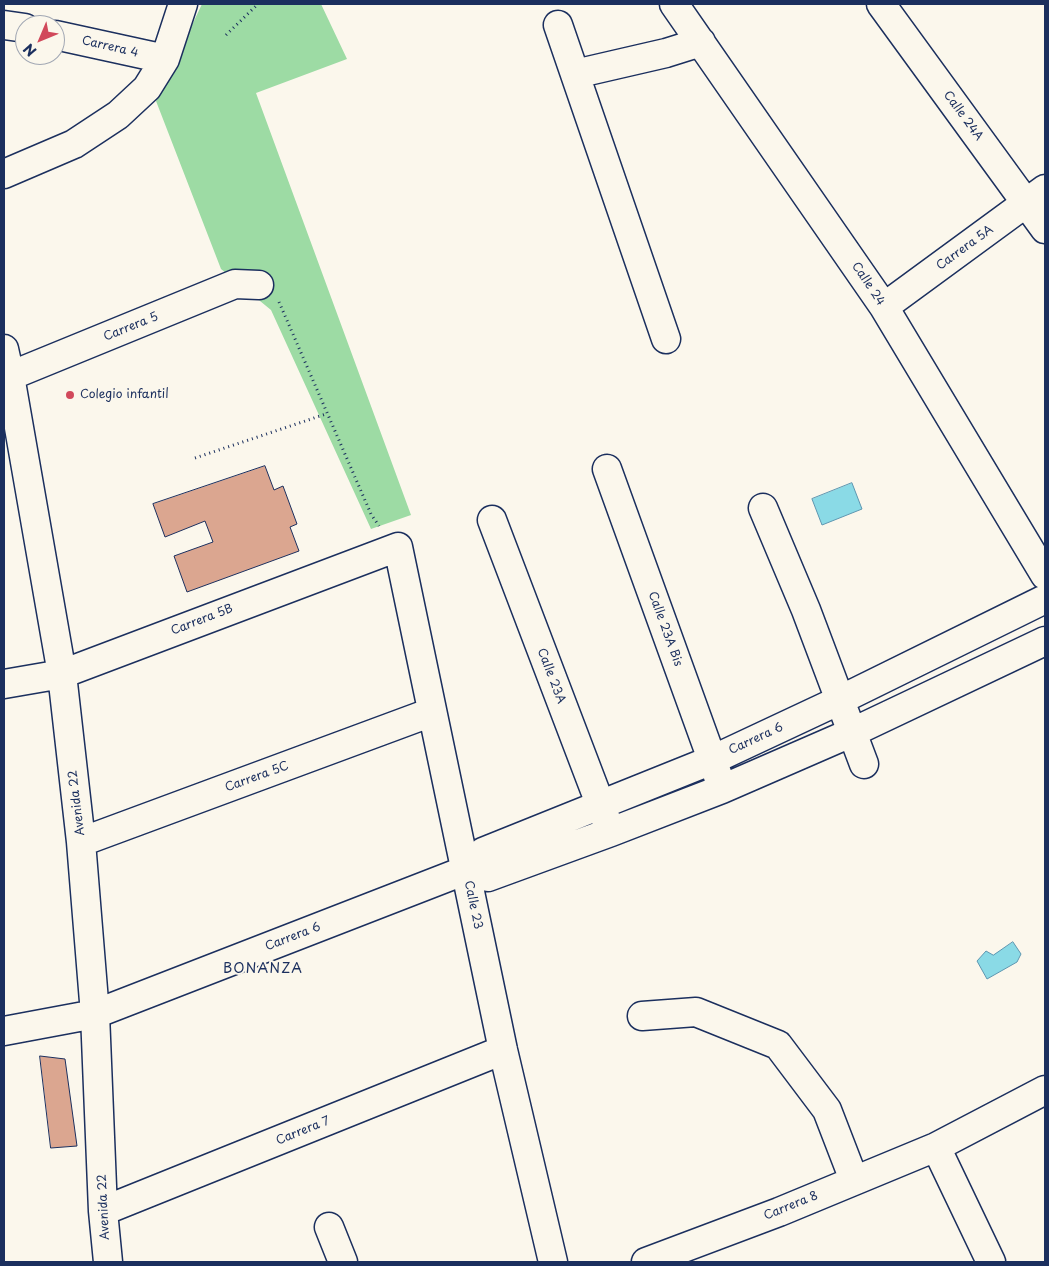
<!DOCTYPE html>
<style>
body{margin:0}
#map{position:relative;width:1049px;height:1266px;overflow:hidden;background:#fbf7ec;font-family:"Playpen Sans",sans-serif}
canvas{display:block}
.frame{position:absolute;inset:0;border:5px solid #1b2f5e;pointer-events:none}
.north{position:absolute;left:15px;top:15px;width:50px;height:50px;box-sizing:border-box;background:#fbf7ec;border:1px solid #a1a7b3;border-radius:50%;rotate:225deg;font-size:14px;font-weight:700;line-height:20px;text-align:center;color:#1b2f5e}
.north::after{content:'';display:block;margin:auto;width:18px;height:22px;background:#d1495b;clip-path:polygon(50% 0,100% 100%,50% 72%,0 100%)}
</style>
<div id="map">
<canvas width="1049" height="1266"></canvas>
<div class="frame"></div>
<div class="north">N</div>
</div>
<script>
const ctx = document.querySelector('canvas').getContext('2d');
ctx.lineJoin = 'round';
function fillPath(path, color) { ctx.fillStyle = color; ctx.fill(path, 'evenodd'); }
function trace(path, color, width, dash) { ctx.strokeStyle = color; ctx.lineWidth = width; ctx.lineCap = dash ? 'butt' : 'round'; ctx.setLineDash(dash || []); ctx.stroke(path); }
function label(font, color, halo, rows, align = 'center') {
  ctx.font = font + ' "Playpen Sans",sans-serif'; ctx.lineWidth = 4; ctx.setLineDash([]); ctx.textBaseline = 'middle'; ctx.strokeStyle = halo; ctx.fillStyle = color; for (const [text, x, y, turn = 0] of rows) {
    ctx.save(); ctx.translate(x, y); ctx.rotate((+turn || 0) * Math.PI / 180); ctx.textAlign = isNaN(turn) ? turn : align; if (halo) ctx.strokeText(text, 0, 0); ctx.fillText(text, 0, 0); ctx.restore();
  }
}
fillPath(new Path2D(`
 M202,4H321L347,59L256,93L411,515L371,529L271,310L221,269L156,101Z`), '#9ddba4');
const water = new Path2D(`
 M852,483L862,509L822,525L812,499Z
 M1013,942L1021,954L1017,962L987,979L977,961L986,951L993,955Z`);
fillPath(water, '#8adae6');
trace(water, '#5e96b0', 1);
const building = new Path2D(`
 M265,466L274,490L283,486L297,524L290,527L299,551L187,592L174,556L213,542L205,521L165,537L153,504Z
 M40,1056L65,1059L77,1146L51,1148Z`);
fillPath(building, '#dba690');
trace(building, '#1b2f5e', 1);
const minor = new Path2D(`
 M674,4L884,307L1045,575
 M881,4L1045,229
 M4,25L25,28
 M558,25L666,339
 M55,35L165,59
 M575,74L666,53L701,42
 M4,174L74,144L118,115L147,88L165,59L183,4
 M884,307L1045,189
 M4,349L10,376L62,674L81,842L95,1014L103,1211L108,1262
 M4,377L10,376L235,284L259,285
 M607,469L718,776
 M763,508L806,610L864,764
 M492,520L607,822
 M4,684L62,674L398,547L503,1050L553,1262
 M81,842L432,712
 M466,870L488,877L611,832L722,789L853,732L1045,641
 M642,1016L696,1012L778,1045L827,1110L854,1180
 M4,1031L95,1014L466,870L483,852L712,760L840,700L1045,599
 M936,1147L991,1262
 M103,1211L503,1050
 M329,1227L343,1262
 M646,1262L779,1212L936,1147L1045,1090`);
trace(minor, '#1b2f5e', 31);
trace(new Path2D(`
 M226,35L258,4
 M279,302L371,514L379,526
 M195,458L326,414`), '#1b2f5e', 3, [1, 4]);
trace(minor, '#fbf7ec', 28);
for (const [x, y, r, color] of [
 [70,395,5,"#d1495b"]
]) { const dot = new Path2D(); dot.arc(x, y, r, 0, 2 * Math.PI); ctx.fillStyle = color; ctx.fill(dot); trace(dot, '#fbf7ec', 2); }
label('12px', '#1b2f5e', '#fbf7ec', [
 ["Carrera 4",110,47,13],
 ["Calle 24A",963,116,54],
 ["Carrera 5A",965,248,-36],
 ["Calle 24",868,284,56],
 ["Carrera 5",131,327,-22],
 ["Carrera 5B",202,620,-21],
 ["Calle 23A Bis",665,629,70],
 ["Calle 23A",551,676,69],
 ["Carrera 6",756,739,-25],
 ["Carrera 5C",257,777,-20],
 ["Avenida 22",77,803,-97],
 ["Calle 23",473,905,78],
 ["Carrera 6",293,937,-21],
 ["Carrera 7",303,1131,-22],
 ["Carrera 8",791,1206,-22],
 ["Avenida 22",104,1207,-93]
]);
label('12px', '#1b2f5e', '#fbf7ec', [
 ["Colegio infantil",80,395]
], 'left');
ctx.letterSpacing = '1px';
label('14px', '#1b2f5e', '#fbf7ec', [
 ["BONANZA",263,969]
]);
ctx.letterSpacing = '0px';
</script>
